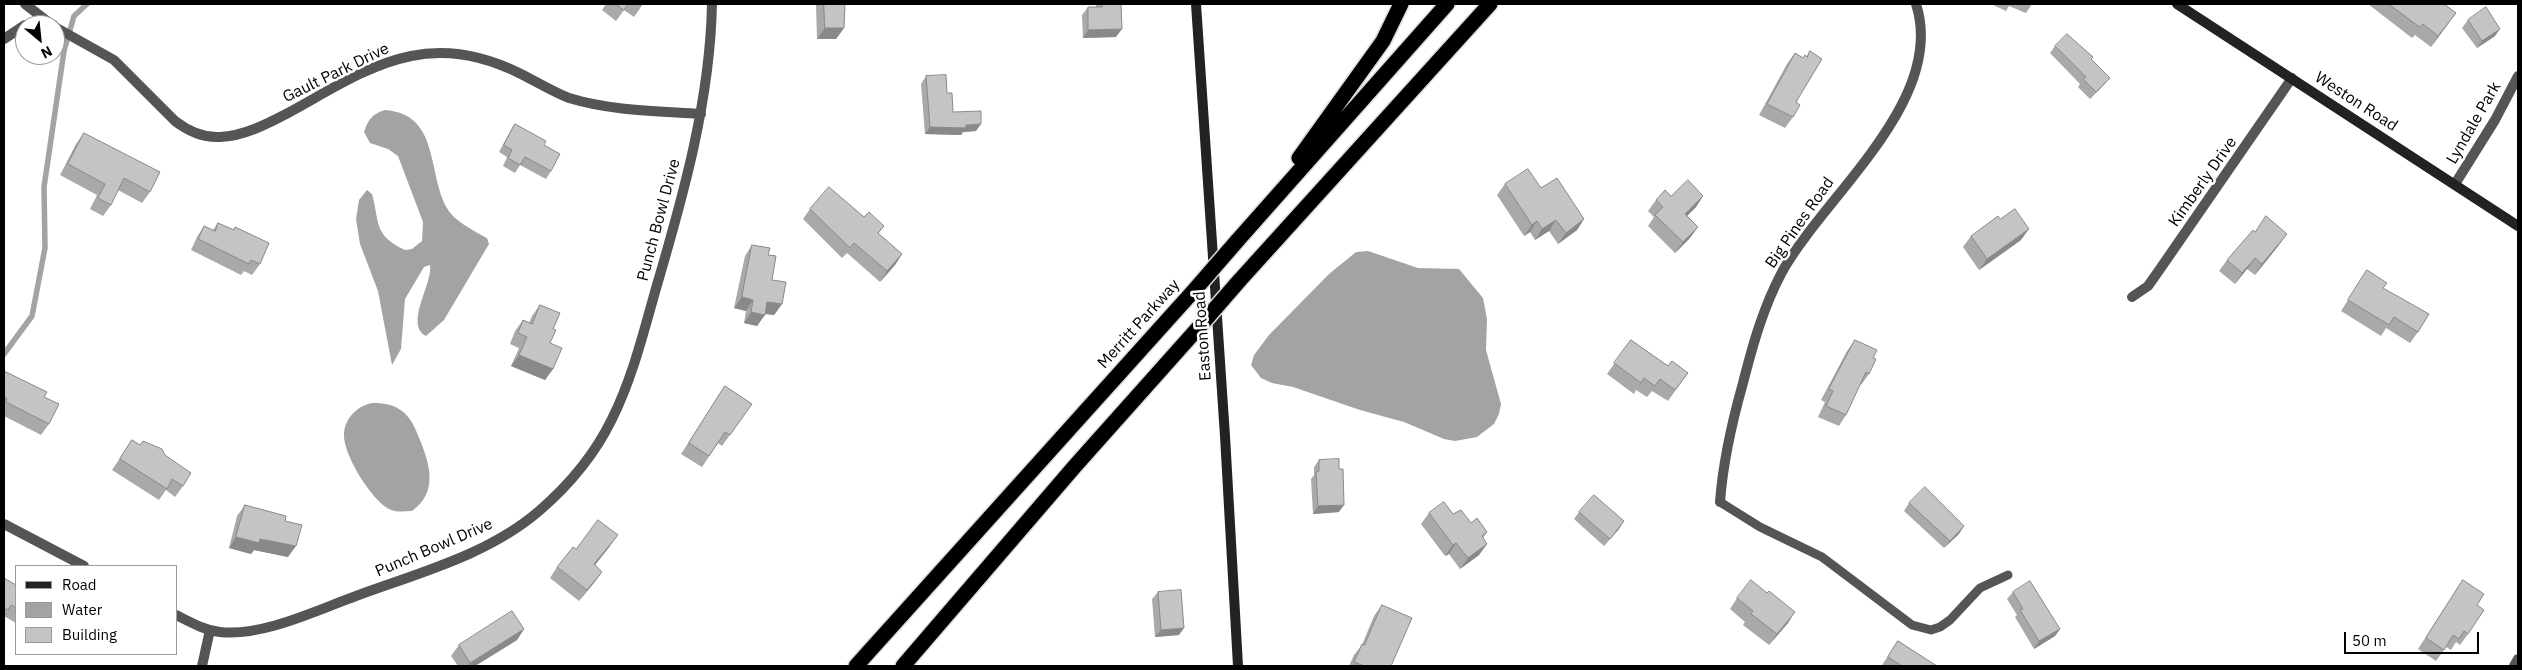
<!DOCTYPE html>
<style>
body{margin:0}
#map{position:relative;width:2522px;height:670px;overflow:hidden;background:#fff;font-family:"IBM Plex Sans",sans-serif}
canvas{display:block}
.frame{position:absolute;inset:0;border:5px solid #000;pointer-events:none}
.legend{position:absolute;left:15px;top:565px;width:162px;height:90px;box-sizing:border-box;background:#fff;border:1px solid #999;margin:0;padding:6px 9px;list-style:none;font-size:15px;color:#000}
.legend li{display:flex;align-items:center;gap:10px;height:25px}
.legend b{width:25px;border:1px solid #999}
.north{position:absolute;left:15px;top:15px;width:50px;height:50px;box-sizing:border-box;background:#fff;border:1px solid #999;border-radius:50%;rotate:152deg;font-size:14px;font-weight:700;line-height:20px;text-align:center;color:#000}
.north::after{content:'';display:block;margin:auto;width:18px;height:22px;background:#000;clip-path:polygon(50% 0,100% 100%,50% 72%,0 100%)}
.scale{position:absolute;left:2344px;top:632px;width:135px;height:22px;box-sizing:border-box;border:2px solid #000;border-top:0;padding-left:6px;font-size:15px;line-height:18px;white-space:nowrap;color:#000;-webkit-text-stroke:4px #fff;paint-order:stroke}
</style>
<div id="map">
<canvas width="2522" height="670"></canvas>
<div class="frame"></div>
<ul class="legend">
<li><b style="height:6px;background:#222"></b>Road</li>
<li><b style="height:14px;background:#a3a3a3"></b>Water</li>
<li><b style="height:14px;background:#c4c4c4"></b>Building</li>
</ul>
<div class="north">N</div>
<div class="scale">50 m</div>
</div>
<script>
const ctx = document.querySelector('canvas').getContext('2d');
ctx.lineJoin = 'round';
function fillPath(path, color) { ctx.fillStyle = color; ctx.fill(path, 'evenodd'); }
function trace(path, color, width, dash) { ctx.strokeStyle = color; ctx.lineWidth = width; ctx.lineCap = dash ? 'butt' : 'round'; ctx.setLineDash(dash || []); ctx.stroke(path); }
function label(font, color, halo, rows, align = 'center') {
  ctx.font = font + ' "IBM Plex Sans",sans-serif'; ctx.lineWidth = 5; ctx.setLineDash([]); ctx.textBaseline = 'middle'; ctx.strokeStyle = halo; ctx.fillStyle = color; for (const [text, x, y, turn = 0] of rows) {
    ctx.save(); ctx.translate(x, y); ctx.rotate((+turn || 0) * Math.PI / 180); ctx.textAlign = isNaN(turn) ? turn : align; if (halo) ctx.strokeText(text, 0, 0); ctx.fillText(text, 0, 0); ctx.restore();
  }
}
fillPath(new Path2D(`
 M385,110C440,114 427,173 447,208C454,221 474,231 487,238L489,244L444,320L426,336C404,324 433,284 430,265L424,267L405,299L401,349L392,365L378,291L360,244L356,219L359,200L367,190L372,194C380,223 373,235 405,250L412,249L422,241L423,222L398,156L388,149L370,143L364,132C368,120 372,114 385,110Z
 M1368,251L1418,268L1459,269L1483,298L1487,319L1486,350L1501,404L1499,414L1494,424L1477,437L1455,441L1444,439L1404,422L1360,410L1293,387L1272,383L1261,378L1251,365L1254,355L1269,335L1329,274L1356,252Z
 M372,403C383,403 393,404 402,411C412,419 415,428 420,440C430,465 438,492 412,511C405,511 397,513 389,509C372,501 343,454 344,435C344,419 357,406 372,403Z`), '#a3a3a3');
trace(new Path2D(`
 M4,354L32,316L45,248L44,187L64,51L74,16L87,4`), '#a3a3a3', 5.5);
const motorway = new Path2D(`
 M1299,158L1383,41L1401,4
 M1237,241L1447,4
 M1239,281L1490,4
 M856,666L1198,286
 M903,666L1075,466L1199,327`);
trace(motorway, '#dbdbdb', 18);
trace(new Path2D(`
 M1720,502L1760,527L1822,557L1912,625L1931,630L1940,627L1950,620L1980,588L2008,575`), '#555', 9);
trace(new Path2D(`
 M25,4L52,25
 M55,27L114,60L175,121C188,131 203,138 220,137C244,136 267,124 288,113C327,92 367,65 411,56C450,48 487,57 521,74C537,82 553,92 569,98C612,111 656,111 701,114
 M4,39L25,25
 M2455,184L2495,120L2518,76
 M2132,297L2148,286L2160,269L2292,78
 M1720,502C1723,461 1732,422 1743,383C1753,344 1763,308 1782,272C1825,195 1947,100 1916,4
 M4,524L84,566
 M176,615C190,622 204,630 220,632C262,637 317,610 356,596C418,573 488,555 539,511C568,486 595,454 612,419C633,377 644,330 657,285C684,193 710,100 712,4
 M202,666L210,630
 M2514,666L2518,659`), '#555', 10);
trace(new Path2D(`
 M1196,4L1225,436L1238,666
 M2177,4L2518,226`), '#222', 10);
trace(motorway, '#000', 15);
const motorwayBridge = new Path2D(`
 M1198,286L1237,241
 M1199,327L1239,281`);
trace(motorwayBridge, '#dbdbdb', 18, []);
trace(motorwayBridge, '#000', 15);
fillPath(new Path2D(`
 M606,4H643L634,17L624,10L616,21L602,10Z
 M816,4H845L844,28L836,39H817Z
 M1096,4H1121L1116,37L1083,38L1082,15L1088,7H1096Z
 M1991,4H2032L2026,13L2009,6L2006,11Z
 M2368,4H2444L2456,13L2431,47L2415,35L2412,38Z
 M2468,20L2495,36L2477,48L2462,28Z
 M2055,46L2092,60L2110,78L2104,85L2090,99L2078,87L2080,84L2050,53Z
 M1810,51L1793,117L1785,128L1759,115L1787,64L1795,53L1803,58L1806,57Z
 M926,76L947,93L953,112L976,131L963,132L961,135L925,134L921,84Z
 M515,124L544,145L551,171L546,179L520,165L515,173L503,166L507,157L499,152L510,132Z
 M84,133L150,192L142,203L118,190L111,205L103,216L90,209L97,195L60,175L76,144Z
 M1505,184L1541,188L1584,219L1577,230L1558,244L1549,231L1535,240L1530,232L1524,236L1497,195Z
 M1671,196H1703L1696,207L1687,216L1690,238L1675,253L1648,226L1654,217L1648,211L1656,200Z
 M810,209L864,217L884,226L878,234L902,254L895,265L880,282L847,253L842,258L803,219Z
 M218,223L233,230L235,227L260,264L252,275L244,271L241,275L191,250L197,237L204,226L213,230Z
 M2255,232L2279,245L2255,275L2247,269L2235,284L2219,271L2227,260Z
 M1971,236L2021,240L1979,270L1963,247Z
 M752,245L768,255L772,280L782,304L774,315L765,314L757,326L744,323L746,311L734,308L745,256Z
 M2367,270L2383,288L2418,332L2410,343L2386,328L2381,336L2341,311Z
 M540,305L553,329L550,343L553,369L545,380L511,366L519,348L510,344L515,331L523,320L529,323L532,316Z
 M1631,340L1668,366L1688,373L1668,401L1652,391L1647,397L1636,390L1634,394L1607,374Z
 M1855,340L1873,358L1869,374L1861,385L1860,384L1846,415L1839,426L1818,417L1825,402L1821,400L1847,351Z
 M4,371L44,397L49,424L41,435L4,416Z
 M725,386L752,404L722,446L718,443L702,467L681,454Z
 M132,440L140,445L165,455L183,486L175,497L166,490L159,500L112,470Z
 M1319,460L1339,512L1313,514L1311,479L1314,475V467Z
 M1909,503L1959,534L1944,548L1904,511Z
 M245,505L285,521L288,557L254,550L251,554L229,548L237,516Z
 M1579,512L1619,529L1604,546L1574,519Z
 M1429,513L1453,514L1471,523L1487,532L1483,538L1487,544L1479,555L1460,569L1449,554L1445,556L1421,524Z
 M610,546L595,565L602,572L579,601L550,578L557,567L576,549Z
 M4,578L16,585V623L4,616Z
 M2463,580L2477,605L2468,634L2460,645L2456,642L2451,650L2446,647L2436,661L2418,649Z
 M1158,592L1179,635L1155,637L1152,599Z
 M2013,592L2060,629L2055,636L2034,649L2015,617L2017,615L2007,599Z
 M1767,593L1788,623L1769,645L1743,625L1745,622L1730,609L1737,598Z
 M1382,605L1391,666H1349L1354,655L1362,645L1374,616Z
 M524,629L517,640L475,666H458L451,656L459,645Z
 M1898,641L1937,666H1885L1882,665Z`), '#a9a9a9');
fillPath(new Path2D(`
 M2456,13L2448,24L2431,47L2438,36Z
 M825,28H844L836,39H817Z
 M1122,29L1116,37L1083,38L1088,30Z
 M2500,29L2495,36L2477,48L2482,41Z
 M981,124L976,131L963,132L961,135L925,134L930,127Z
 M1703,196L1696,207L1678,225L1685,214Z
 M1584,219L1577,230L1558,244L1566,233Z
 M1556,220L1549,231L1535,240L1542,229Z
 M1537,221L1530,232L1524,236L1532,225Z
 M1698,227L1690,238L1675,253L1683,242Z
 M2029,229L2021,240L1979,270L1987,259Z
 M2287,234L2279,245L2255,275L2262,264Z
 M902,254L895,265L880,282L887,271Z
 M2255,258L2247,269L2235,284L2242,273Z
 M742,297L753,300L746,311L734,308Z
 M767,302L782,304L774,315L759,313Z
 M751,312L765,315L757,326L744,323Z
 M519,355L553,369L545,380L511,366Z
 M1344,505L1339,512L1313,514L1318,506Z
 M1624,521L1619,529L1604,546L1610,539Z
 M1964,526L1959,534L1944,548L1950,541Z
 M618,535L610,546L587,575L594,564Z
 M236,537L260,539L296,546L288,557L254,550L251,554L229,548Z
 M1456,543L1449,554L1445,556L1453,545Z
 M1487,544L1479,555L1460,569L1468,558Z
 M602,572L594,583L579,601L587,590Z
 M1795,612L1788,623L1769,645L1777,634Z
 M1184,628L1179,635L1155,637L1161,630Z
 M524,629L517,640L475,666H468L470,663Z
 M2060,629L2055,636L2034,649L2039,641Z`), '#898989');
const building = new Path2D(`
 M616,4H628L624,10Z
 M824,4H845L844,28H825Z
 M1102,4H1121L1122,29L1088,30V7H1102Z
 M2389,4H2444L2456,13L2438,36L2423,24L2420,27Z
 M2486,7L2500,29L2482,41L2468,20Z
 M2067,34L2093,57L2091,59L2110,78L2096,92L2083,79L2086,77L2055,46Z
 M1810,51L1822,59L1796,102L1800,105L1793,117L1767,104L1795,53L1803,58L1805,55L1807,57Z
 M946,75L947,93H952L953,112L981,111V124L966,125V128L930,127L926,76Z
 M515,124L546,141L544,145L560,154L551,171L525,157L520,165L508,158L512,150L504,145Z
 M84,133L160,172L150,192L124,178L111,205L98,198L105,184L68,164Z
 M1528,169L1541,188L1557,178L1584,219L1566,233L1556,220L1542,229L1537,221L1532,225L1505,184Z
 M1688,180L1703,196L1685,214L1698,227L1683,242L1655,215L1663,207L1656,200L1665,190L1671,196Z
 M829,187L864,217L869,212L884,226L878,233L902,254L887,271L854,243L850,248L810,209Z
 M2015,209L2029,229L1987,259L1971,236L1998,216L2000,219Z
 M2266,216L2287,234L2262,264L2255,258L2242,273L2227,260L2253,230L2255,232Z
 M218,223L234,230L235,227L269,243L260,264L251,260L249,264L198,239L204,226L215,231Z
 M752,245L770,248L768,255L776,256L772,280L786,282L782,304L767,302L765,315L751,312L753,300L742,297Z
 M2367,270L2387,283L2383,288L2429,314L2418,332L2394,317L2389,325L2348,300Z
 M540,305L560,313L553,329L556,330L550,343L562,348L553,369L519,355L527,337L518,333L523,320L532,324Z
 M1631,340L1668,366L1672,361L1688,373L1675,390L1660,379L1655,386L1644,378L1641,383L1614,363Z
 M1855,340L1877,350L1873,358L1876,359L1869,374L1866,372L1846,415L1826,406L1833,391L1829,389Z
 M4,371L47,392L44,397L59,404L49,424L6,402L7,399L4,397Z
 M725,386L752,404L730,435L725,432L709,456L689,443Z
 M132,440L140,445L143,441L162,449L165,455L191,473L183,486L172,479L167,489L120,459Z
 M1339,459V469H1343L1344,505L1318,506L1316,472L1319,471V460Z
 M1925,487L1964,526L1950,541L1909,503Z
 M1594,495L1624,521L1610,539L1579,512Z
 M1444,502L1453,514L1461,510L1471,523L1477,518L1487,532L1482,536L1487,544L1468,558L1456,543L1453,545L1429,513Z
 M245,505L286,516L285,521L302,525L296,546L260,539L259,543L236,537Z
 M598,520L618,535L594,564L602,572L587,590L557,567L573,547L576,549Z
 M4,578L16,585V608L11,605L8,610L4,608Z
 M1751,580L1767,593L1769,591L1795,612L1777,634L1751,614L1753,611L1737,598Z
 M2463,580L2484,594L2477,605L2484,610L2468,634L2464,631L2459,639L2453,635L2444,650L2426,638Z
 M2030,581L2060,629L2039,641L2020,610L2023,609L2013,592Z
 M1181,590L1184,628L1161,630L1158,592Z
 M1382,605L1412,618L1391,666H1364L1354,662L1362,644L1364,645Z
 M512,611L524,629L470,663L459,645Z
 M1898,641L1937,666H1902L1888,657Z`);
fillPath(building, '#c4c4c4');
trace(building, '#898989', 1);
label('16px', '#000', '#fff', [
 ["Gault Park Drive",336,73,-26],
 ["Weston Road",2356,102,33],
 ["Lyndale Park",2474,123,-60],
 ["Kimberly Drive",2203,182,-55],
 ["Punch Bowl Drive",659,220,-75],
 ["Big Pines Road",1800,223,-55],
 ["Merritt Parkway",1139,324,-48],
 ["Easton Road",1203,336,-94],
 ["Punch Bowl Drive",434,548,-23]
]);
</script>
